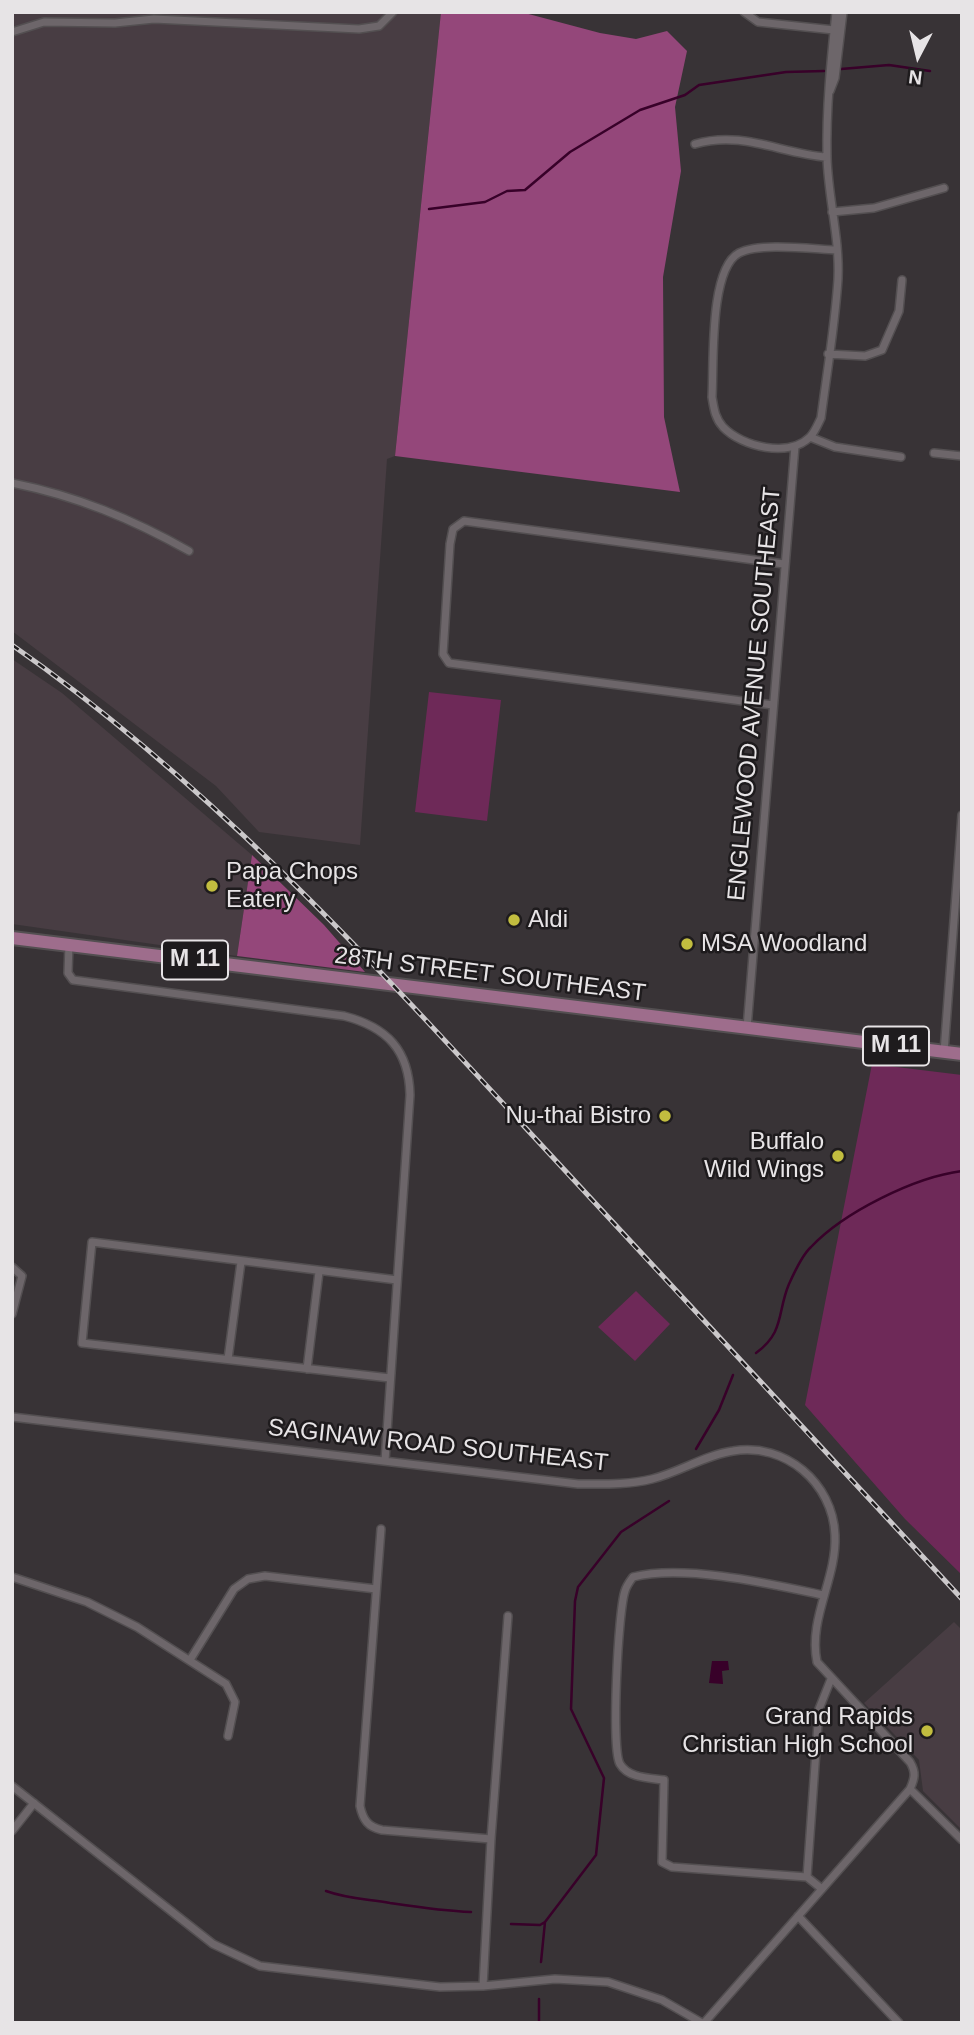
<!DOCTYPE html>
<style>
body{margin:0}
#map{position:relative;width:974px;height:2035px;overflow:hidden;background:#383336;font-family:Arial,sans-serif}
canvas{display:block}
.frame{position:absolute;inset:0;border:14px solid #e7e4e6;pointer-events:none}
.north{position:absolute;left:883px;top:21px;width:70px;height:70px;-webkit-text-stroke:5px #1e1b1d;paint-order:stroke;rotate:187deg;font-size:19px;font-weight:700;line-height:28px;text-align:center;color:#e7e4e6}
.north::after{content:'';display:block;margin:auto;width:24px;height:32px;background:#e7e4e6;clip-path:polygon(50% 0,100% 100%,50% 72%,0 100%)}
</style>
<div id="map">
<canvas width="974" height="2035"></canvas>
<div class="frame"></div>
<div class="north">N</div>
</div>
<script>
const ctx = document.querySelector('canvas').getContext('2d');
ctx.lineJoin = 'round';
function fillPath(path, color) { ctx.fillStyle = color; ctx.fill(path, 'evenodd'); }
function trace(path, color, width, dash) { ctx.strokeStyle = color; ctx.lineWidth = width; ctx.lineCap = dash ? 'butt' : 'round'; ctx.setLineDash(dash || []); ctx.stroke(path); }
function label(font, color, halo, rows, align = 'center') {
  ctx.font = font + ' Arial,sans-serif'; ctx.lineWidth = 5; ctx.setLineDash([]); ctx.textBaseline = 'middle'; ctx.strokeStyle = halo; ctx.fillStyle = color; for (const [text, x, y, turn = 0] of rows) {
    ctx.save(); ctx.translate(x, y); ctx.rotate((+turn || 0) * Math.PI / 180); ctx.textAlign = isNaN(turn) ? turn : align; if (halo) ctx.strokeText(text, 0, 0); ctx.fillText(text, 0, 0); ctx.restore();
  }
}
fillPath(new Path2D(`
 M12,12H441L395,456L387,459L360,845L259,832L216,786L12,631Z
 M12,659L62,693L252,855L237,956L12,924Z
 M954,1622L962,1630V1830L923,1791L919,1760L864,1703Z`), '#483d43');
fillPath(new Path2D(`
 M429,692L501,700L487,821L415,812Z
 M872,1064L962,1075V1575L905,1519L805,1405Z
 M636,1291L670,1324L635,1361L598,1327Z`), '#6e2958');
fillPath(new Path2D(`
 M441,12H521L600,33L636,39L667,31L687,51L675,107L681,171L663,277L664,417L680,492L395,456Z
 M252,855L324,925L365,972L237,956Z`), '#94477a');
fillPath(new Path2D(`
 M712,1661H728L729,1670L722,1671L723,1684L709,1683Z`), '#380129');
trace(new Path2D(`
 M841,69L889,65L930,71
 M429,209L485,202L507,191L525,190L570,152L640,110L685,95L699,85L786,72L824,71
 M756,1353C785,1332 777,1312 789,1284C794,1273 802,1255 811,1247C844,1212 915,1177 962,1171
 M696,1449L719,1410L733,1375
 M326,1891C348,1899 367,1899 390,1903C417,1907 443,1911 471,1912
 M511,1924L540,1925L545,1922
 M541,1962L545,1922L596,1855L604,1778L571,1709L575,1601L578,1587L621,1532L669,1501
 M539,2023V1999`), '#380129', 2.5);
const street = new Path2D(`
 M744,12L758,22L834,30
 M12,32L44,22L115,23L154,19L359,29L379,26L393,12
 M830,91L835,78L843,12
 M695,144C743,130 781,154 827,157
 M832,212L874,208L944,188
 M836,250C812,249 760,242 739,253C709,269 714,364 712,397C714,409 715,418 723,427C742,447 789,458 810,437C815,432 818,424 821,418C827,372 835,325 838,279C840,239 828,197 827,157C826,108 831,60 836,12
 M828,354L865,356L882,350L899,311L902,280
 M810,437L835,447L901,457
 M934,453L962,456
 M12,483C77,496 132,519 189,551
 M773,705L449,663L443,654L450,544L453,529L464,521L784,564
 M69,944L68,973L73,980L344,1016C387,1027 409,1050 410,1095L385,1461
 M747,1028L795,446
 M944,1052L962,815
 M12,1267L22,1276L12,1314
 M228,1359L241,1262
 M307,1369L319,1272
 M390,1378L82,1343L92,1242L397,1280
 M12,1417L578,1484C603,1484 628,1485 652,1479C680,1472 705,1455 733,1451C785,1442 833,1483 835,1535C837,1579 808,1618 817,1662L910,1762C916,1772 915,1778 910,1789L704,2023
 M381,1529L360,1806C363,1820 368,1827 382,1830L491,1839
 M12,1577L87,1602L137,1627L226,1684L235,1702L228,1736
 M190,1660L234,1589L248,1579L265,1576L376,1589
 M12,1786L213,1944L260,1966L440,1987L483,1986L555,1979L608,1982L662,2000L702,2023
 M910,1789L962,1840
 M12,1831L34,1803
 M807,1877L672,1867L662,1862L664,1780C649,1778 628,1778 620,1764C611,1749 618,1611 625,1591C626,1587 630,1581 633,1577C684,1564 771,1584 823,1595
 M822,1889L807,1877L819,1709L831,1679
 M798,1916L899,2023
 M483,1986L491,1839L508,1616`);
const primary = new Path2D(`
 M12,938L962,1054`);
trace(street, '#534f51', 10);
trace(primary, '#534f51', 16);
trace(street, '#6d666a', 7);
trace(primary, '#9e6d8c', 12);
const rail = new Path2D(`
 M12,645C210,783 372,961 534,1137C676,1291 819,1445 962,1599`);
trace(rail, '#cbc8ca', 5);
trace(rail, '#1e1b1d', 2.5, [8]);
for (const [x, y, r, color] of [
 [212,886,7,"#c2bd3f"],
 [514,920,7,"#c2bd3f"],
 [687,944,7,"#c2bd3f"],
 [665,1116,7,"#c2bd3f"],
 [838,1156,7,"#c2bd3f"],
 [927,1731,7,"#c2bd3f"]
]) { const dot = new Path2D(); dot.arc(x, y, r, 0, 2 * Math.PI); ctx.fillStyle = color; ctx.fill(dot); trace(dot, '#1e1b1d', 2.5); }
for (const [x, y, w] of [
 [195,960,66],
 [896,1046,66]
]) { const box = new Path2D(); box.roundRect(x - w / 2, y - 19.5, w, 39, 5); ctx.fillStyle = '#1e1b1d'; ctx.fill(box); trace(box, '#e7e4e6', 2); }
label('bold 23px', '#e7e4e6', null, [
 ["M 11",195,960],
 ["M 11",896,1046]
]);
label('24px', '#e7e4e6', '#1e1b1d', [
 ["ENGLEWOOD AVENUE SOUTHEAST",755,694,-85],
 ["28TH STREET SOUTHEAST",490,975,7],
 ["SAGINAW ROAD SOUTHEAST",438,1446,6]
]);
label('24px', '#e7e4e6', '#1e1b1d', [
 ["Papa Chops",226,872],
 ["Eatery",226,900],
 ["Aldi",528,920],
 ["MSA Woodland",701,944],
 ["Nu-thai Bistro",651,1116,"right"],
 ["Buffalo",824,1142,"right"],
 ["Wild Wings",824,1170,"right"],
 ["Grand Rapids",913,1717,"right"],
 ["Christian High School",913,1745,"right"]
], 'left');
</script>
